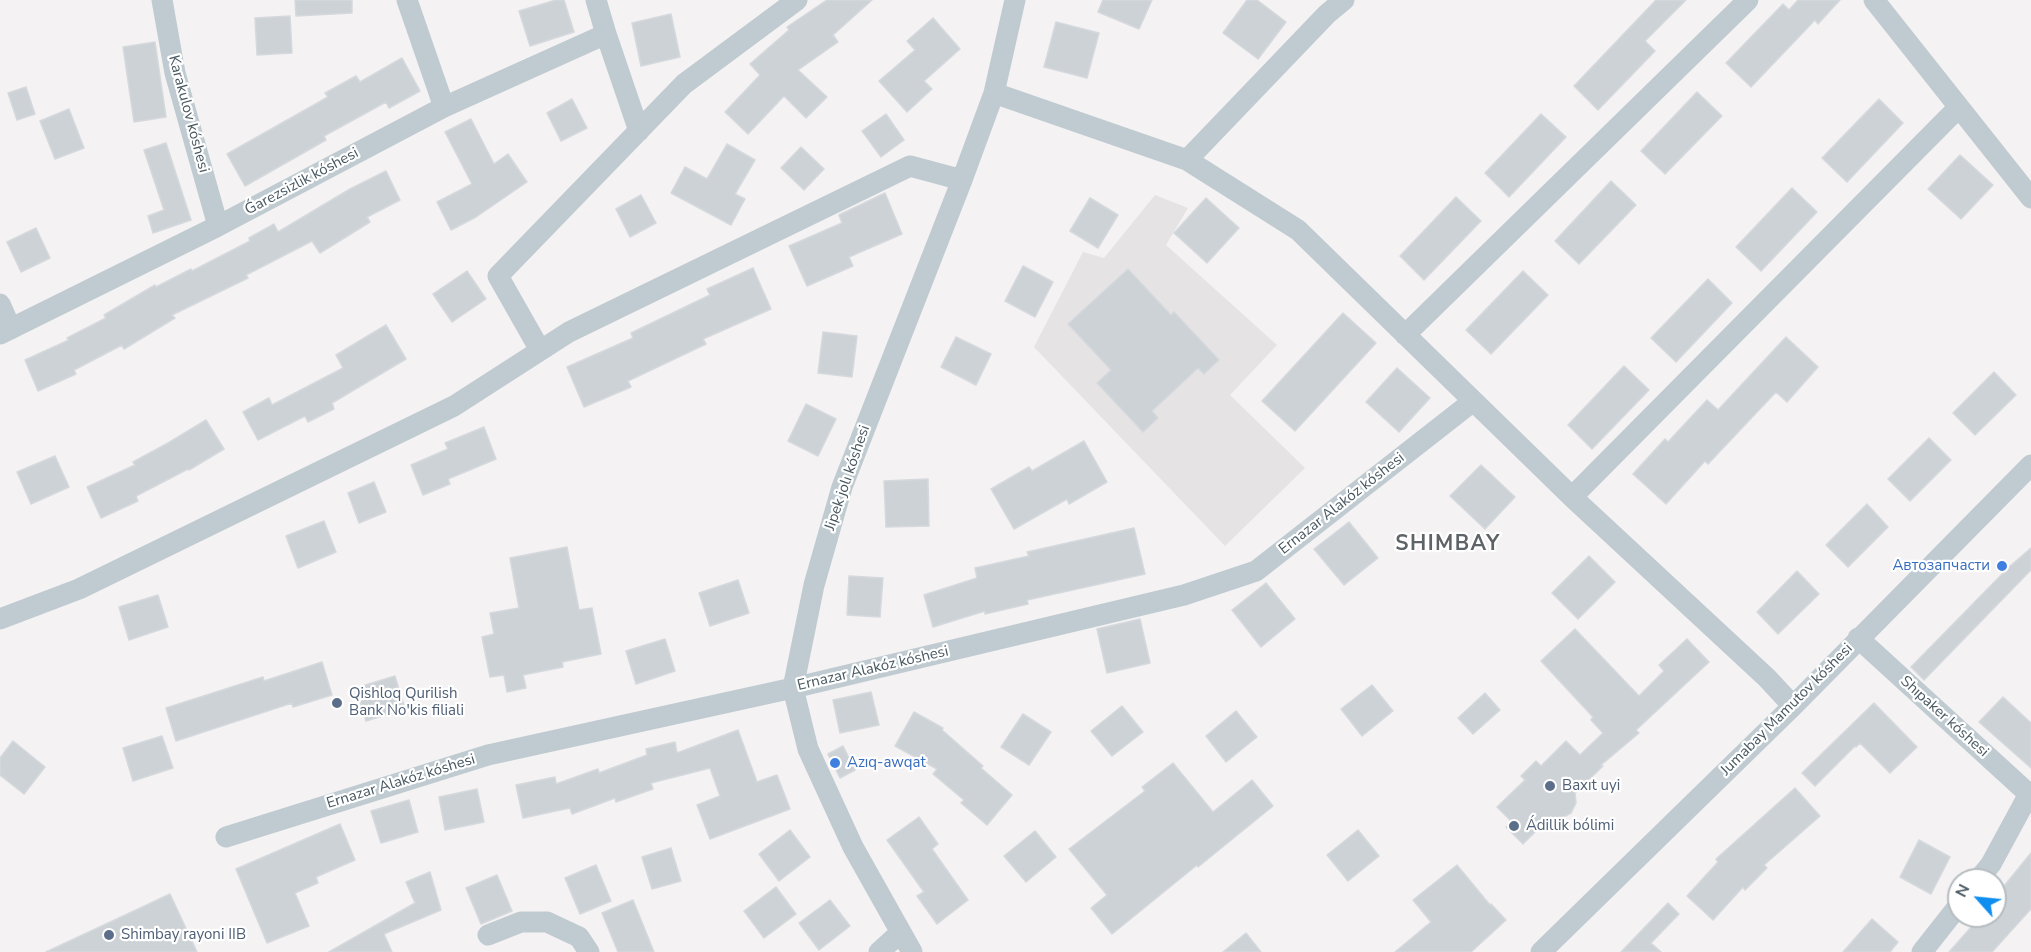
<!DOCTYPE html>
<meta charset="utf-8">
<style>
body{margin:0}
#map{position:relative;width:2031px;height:952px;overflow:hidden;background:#f4f2f2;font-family:"Nunito Sans",sans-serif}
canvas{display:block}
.north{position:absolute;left:1947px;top:868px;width:60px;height:60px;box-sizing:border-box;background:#fff;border:2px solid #b6bcbf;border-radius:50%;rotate:297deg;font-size:16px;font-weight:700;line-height:24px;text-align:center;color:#485860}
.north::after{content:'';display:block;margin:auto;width:21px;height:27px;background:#108ef0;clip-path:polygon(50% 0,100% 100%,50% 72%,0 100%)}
</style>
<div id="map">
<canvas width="2031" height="952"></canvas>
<div class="north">N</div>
</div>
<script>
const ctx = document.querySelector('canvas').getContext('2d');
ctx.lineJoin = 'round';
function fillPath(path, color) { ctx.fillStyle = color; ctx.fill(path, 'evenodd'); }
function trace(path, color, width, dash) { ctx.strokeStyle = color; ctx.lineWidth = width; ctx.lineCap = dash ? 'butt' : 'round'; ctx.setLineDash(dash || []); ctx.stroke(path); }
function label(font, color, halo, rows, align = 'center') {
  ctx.font = font + ' "Nunito Sans",sans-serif'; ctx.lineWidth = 4.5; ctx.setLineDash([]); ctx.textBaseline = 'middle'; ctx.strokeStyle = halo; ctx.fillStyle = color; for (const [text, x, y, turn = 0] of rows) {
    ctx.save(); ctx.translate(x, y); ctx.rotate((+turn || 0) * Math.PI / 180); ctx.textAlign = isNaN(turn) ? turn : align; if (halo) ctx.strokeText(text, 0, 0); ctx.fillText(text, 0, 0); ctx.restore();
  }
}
fillPath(new Path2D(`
 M1155,195L1188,208L1166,245L1277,345L1230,395L1305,468L1225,546L1034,347L1083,252L1104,258Z`), '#e5e3e4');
const building = new Path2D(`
 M295,0H352V13L296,16Z
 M556,0H564L574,32L530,46L519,11Z
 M827,0H872L833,35L838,42L798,70L827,97L806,118L784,96L748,134L725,112L760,75L750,64L789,30L787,27Z
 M1103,0H1152L1139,29L1098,12Z
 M1247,0H1257L1286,22L1258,59L1223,33Z
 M1656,0H1686L1645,41L1655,51L1598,110L1574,86Z
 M1798,0H1840L1818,24L1815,20L1751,87L1726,63L1783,4L1789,10Z
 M671,14L680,57L641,66L632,23Z
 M290,16L292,53L257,55L255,18Z
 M933,18L960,49L924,81L932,89L907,112L879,81L915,50L907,41Z
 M1056,22L1099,33L1087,78L1044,67Z
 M155,42L166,117L134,122L123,47Z
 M402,58L420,91L389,108L386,102L324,136L326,140L245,186L227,154L328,97L325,93L356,76L360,82Z
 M26,87L35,114L17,120L8,93Z
 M1697,92L1722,116L1665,174L1641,151Z
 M572,99L587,128L561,141L547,113Z
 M1879,99L1903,123L1847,182L1822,158Z
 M69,109L84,148L55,159L40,121Z
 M886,114L904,140L881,157L862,131Z
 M1541,114L1566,137L1509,197L1485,173Z
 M471,119L494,164L508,154L527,182L476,217L451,230L437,202L472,184L445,132Z
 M166,143L191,220L153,233L148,216L164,210L144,150Z
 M727,144L755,160L735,194L745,199L731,225L671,193L685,167L707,179Z
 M801,147L824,169L804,190L781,168Z
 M1960,155L1993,185L1961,219L1928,189Z
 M386,171L400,200L367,217L370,222L320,253L312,241L246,275L248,278L172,315L175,318L124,349L122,345L74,370L76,374L38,391L25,360L69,340L67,338L106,318L104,315L155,285L156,287L191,269L192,271L250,241L249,238L274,224L278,232L350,189Z
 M1611,181L1636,205L1579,264L1555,241Z
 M1792,188L1817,212L1761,271L1736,247Z
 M885,193L902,234L849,257L853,266L807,286L789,246L842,223L839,215Z
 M641,195L656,223L630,237L616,209Z
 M1456,197L1481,221L1424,280L1400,256Z
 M1090,198L1118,215L1098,248L1070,231Z
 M1206,198L1239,228L1207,263L1174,233Z
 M36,228L50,258L21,272L7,242Z
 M1023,266L1053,282L1035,317L1005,301Z
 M753,268L771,309L703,339L706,344L628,381L631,387L584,407L567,367L633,338L631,333L710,295L707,289Z
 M1128,269L1171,315L1174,312L1219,360L1204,374L1198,368L1152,411L1158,418L1143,432L1097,383L1111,370L1068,324Z
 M467,271L486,299L452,322L433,294Z
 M1523,271L1548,295L1491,354L1466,330Z
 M1708,279L1732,303L1676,362L1651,338Z
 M1343,313L1376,343L1295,431L1262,401Z
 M386,325L406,359L332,403L334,409L308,422L305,416L258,440L243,412L269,398L272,405L343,368L336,355Z
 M823,332L857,336L852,377L818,373Z
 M956,337L991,354L976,385L941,367Z
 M1786,337L1818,367L1787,402L1776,392L1708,464L1705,461L1666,504L1633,474L1665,439L1668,442L1707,400L1718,410Z
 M1624,366L1649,390L1592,449L1568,425Z
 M1397,368L1430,398L1399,432L1366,402Z
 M1994,372L2016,395L1975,435L1953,413Z
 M806,404L836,419L818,456L788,441Z
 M206,420L224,449L189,470L188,469L136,496L138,501L101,518L87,487L135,465L133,462L168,443Z
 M484,427L496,459L448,479L450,484L423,495L411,465L448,449L445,443Z
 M1929,438L1951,460L1910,501L1888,479Z
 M1084,441L1107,482L1069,504L1067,499L1014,529L991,489L1029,467L1032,471Z
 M55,456L69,487L31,504L17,472Z
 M1481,465L1515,497L1485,529L1450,496Z
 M928,479L929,526L886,527L884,481Z
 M374,482L386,512L359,523L348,493Z
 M1867,504L1888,527L1848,567L1826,545Z
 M324,521L336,552L298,568L286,536Z
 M1349,522L1378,558L1344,585L1314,549Z
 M1134,528L1145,574L1027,600L1028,604L985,614V611L933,627L924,595L977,578L975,568L1029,556L1027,552Z
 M567,547L579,610L592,608L601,654L562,662L563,667L523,675L526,688L507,692L504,675L490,677L482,637L494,634L490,613L519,608L510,558Z
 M2031,548V570L1924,680L1911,667L2009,567Z
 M1589,556L1615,582L1578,619L1552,593Z
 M1797,571L1819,594L1778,634L1757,612Z
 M849,576L883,578L880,617L847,615Z
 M738,580L749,613L710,626L699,593Z
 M1266,583L1295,619L1261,647L1232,610Z
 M158,595L168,627L129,640L119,607Z
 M1140,619L1150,663L1107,673L1097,629Z
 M1575,629L1639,696L1664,671L1659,665L1687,639L1709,662L1636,730L1639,733L1601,765L1603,766L1575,793L1576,803L1571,813L1560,819L1550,817L1523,844L1506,827L1512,822L1497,807L1525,780L1521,776L1536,761L1541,766L1566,741L1580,755L1603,733L1591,720L1593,717L1541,661Z
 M665,639L675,671L636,684L626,651Z
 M322,662L332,695L293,707L292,703L176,741L166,708L263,677L264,681Z
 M395,676L405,709L366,721L356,688Z
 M1372,685L1393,711L1362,736L1341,709Z
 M871,692L879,725L840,733L833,700Z
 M1485,693L1500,710L1473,734L1458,718Z
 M2003,697L2031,723V768L1979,722Z
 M1874,703L1917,747L1890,773L1860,743L1856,747L1855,746L1815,786L1802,773Z
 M1122,706L1143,732L1112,756L1091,731Z
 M1236,711L1257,737L1226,762L1206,736Z
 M914,712L943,728L942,730L983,766L981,768L1012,795L987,825L961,803L964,800L933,774L937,769L895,746Z
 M1023,714L1051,732L1029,765L1001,747Z
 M738,730L757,782L777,775L790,809L710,839L697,805L720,796L710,768L651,783L653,789L616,802L615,798L572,814L570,808L523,818L516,785L555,777L556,784L598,769L599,773L647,755L646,749L675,742L677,753Z
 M162,736L173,768L133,781L123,748Z
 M13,741L45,767L24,794L0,775V758Z
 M843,746L855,770L840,778L828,754Z
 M1173,763L1213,812L1252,780L1273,806L1198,867L1197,865L1112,934L1091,908L1107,895L1069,849L1145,791L1142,787Z
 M1795,788L1820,816L1764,865L1767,868L1745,890L1743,887L1713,920L1687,896L1718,862L1716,859Z
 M477,789L484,822L445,830L439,797Z
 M409,800L418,832L381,843L371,811Z
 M919,817L938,844L932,849L968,900L937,924L917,896L924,892L887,840Z
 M340,824L355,860L316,877L318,883L295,893L309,926L267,943L236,869Z
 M790,830L810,857L779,881L759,854Z
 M1358,830L1379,856L1348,881L1327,855Z
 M1035,831L1056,857L1026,882L1004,856Z
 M1919,840L1950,857L1931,894L1900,877Z
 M671,848L681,881L652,889L642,857Z
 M2031,853V909L1992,952H1949L1981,916H1995V897Z
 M596,865L611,901L580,914L565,878Z
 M1457,865L1490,905L1491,904L1506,920L1471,952H1395L1431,922L1413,900Z
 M430,872L441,910L384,934L392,952H329L415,903L406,882Z
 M497,875L512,911L481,924L466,888Z
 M776,887L796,914L764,938L744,911Z
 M170,894L197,952H46L121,917Z
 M633,900L654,952H618L602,913Z
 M830,900L850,926L819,950L799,923Z
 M1668,903L1679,914L1651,943L1661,952H1621Z
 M1872,919L1898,942L1890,952H1843Z
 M1246,933L1261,952H1223Z`);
fillPath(building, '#cdd2d6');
trace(building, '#d5d9dd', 1.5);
trace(new Path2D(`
 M162,0L175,73L218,226
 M407,0L444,107
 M596,0L606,34L639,131
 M1874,0L2031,198
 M994,93L1187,160L1298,230L1572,497L1767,678L1793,706
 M1187,160L1327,14L1344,0
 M0,304L11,329
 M0,334L218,226L444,107L606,34
 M1405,335L1748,0
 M540,350L498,276L684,84L797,0
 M1572,497L1959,107
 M0,619L79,589L454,406L569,332L910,166L962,180
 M1858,638L2031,796
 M226,837L488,755L793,688L1184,595L1256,571L1472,402
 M1978,880L1991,864L2029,794
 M488,935L521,922H547L579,937L589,952
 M879,952L900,933
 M912,952L853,847L808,749L793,688L814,585L842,487L962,180L994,93L1015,0
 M1541,952L1793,706L2031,465
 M1922,952L1959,905`), '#bfcbd1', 21);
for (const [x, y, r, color] of [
 [2002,566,6,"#3f7fe0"],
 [337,703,6,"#5c6f8a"],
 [835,763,6,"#3f7fe0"],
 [1550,786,6,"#5c6f8a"],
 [1514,826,6,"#5c6f8a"],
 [109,935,6,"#5c6f8a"]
]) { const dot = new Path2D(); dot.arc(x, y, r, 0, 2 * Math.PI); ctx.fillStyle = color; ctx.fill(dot); trace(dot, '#fff', 2); }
label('15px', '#485860', '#fff', [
 ["Karakulov kóshesi",188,114,75],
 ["Ǵarezsizlik kóshesi",302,182,-28],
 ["Jipek jolı kóshesi",848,478,-71],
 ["Ernazar Alakóz kóshesi",1342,504,-38],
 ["Ernazar Alakóz kóshesi",873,669,-13],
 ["Jumabay Mamutov kóshesi",1787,710,-45],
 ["Shıpaker kóshesi",1944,717,42],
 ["Ernazar Alakóz kóshesi",401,782,-17]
]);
label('15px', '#366cbe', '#fff', [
 ["Автозапчасти",1990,566],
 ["Azıq-awqat",847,763,"left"]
], 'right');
label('15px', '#4e5e75', '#fff', [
 ["Qishloq Qurilish",349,694],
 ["Bank No'kis filiali",349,711],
 ["Baxıt uyi",1562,786],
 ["Ádillik bólimi",1526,826],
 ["Shimbay rayoni IIB",121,935]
], 'left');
ctx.letterSpacing = '1.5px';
label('bold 21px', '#5e6367', '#fff', [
 ["SHIMBAY",1448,545]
]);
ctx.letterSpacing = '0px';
</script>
